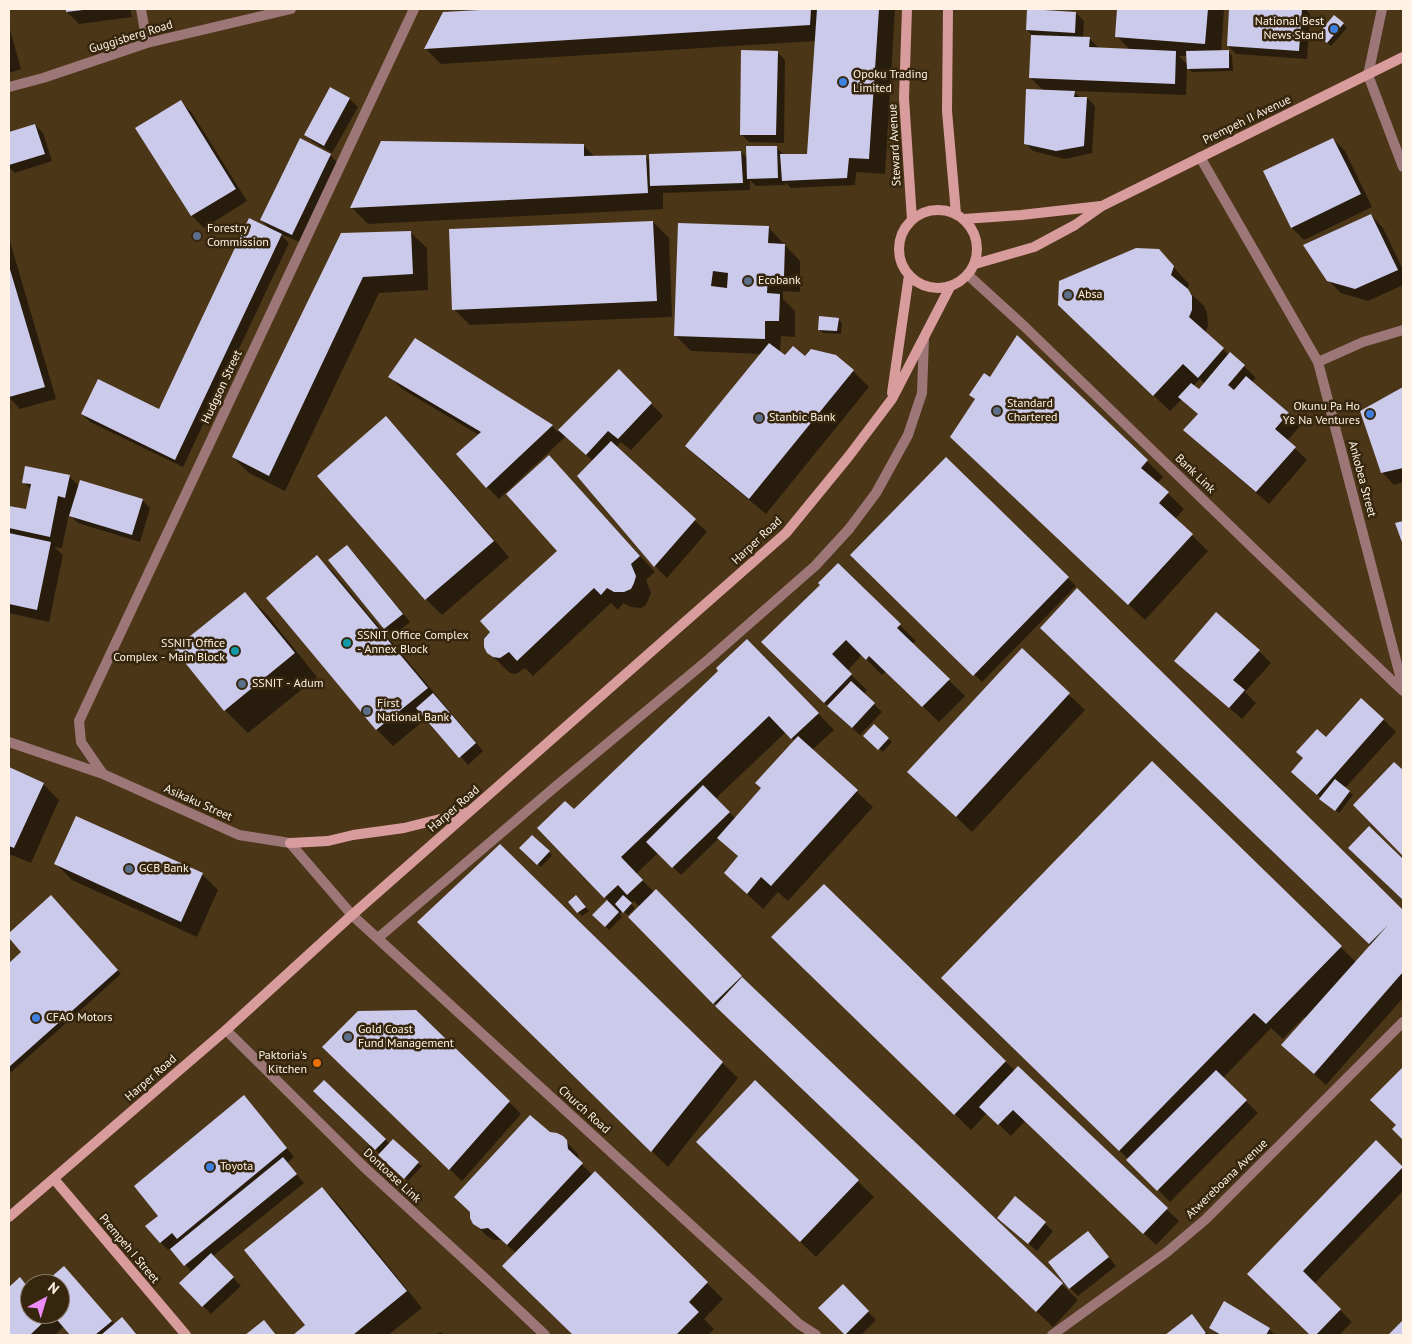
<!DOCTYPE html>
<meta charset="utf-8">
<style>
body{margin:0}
#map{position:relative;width:1412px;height:1344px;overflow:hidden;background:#413018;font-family:"PT Sans",sans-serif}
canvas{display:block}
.frame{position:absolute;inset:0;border:10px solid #fdf2e4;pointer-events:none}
.north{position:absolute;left:20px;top:1274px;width:50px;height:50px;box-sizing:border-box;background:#36260e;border:1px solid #867864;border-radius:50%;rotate:39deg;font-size:14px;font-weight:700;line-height:20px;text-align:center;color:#fdf2e4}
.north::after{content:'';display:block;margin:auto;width:18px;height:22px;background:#ed8cf9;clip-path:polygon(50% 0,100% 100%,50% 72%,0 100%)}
</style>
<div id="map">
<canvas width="1412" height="1344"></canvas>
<div class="frame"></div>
<div class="north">N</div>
</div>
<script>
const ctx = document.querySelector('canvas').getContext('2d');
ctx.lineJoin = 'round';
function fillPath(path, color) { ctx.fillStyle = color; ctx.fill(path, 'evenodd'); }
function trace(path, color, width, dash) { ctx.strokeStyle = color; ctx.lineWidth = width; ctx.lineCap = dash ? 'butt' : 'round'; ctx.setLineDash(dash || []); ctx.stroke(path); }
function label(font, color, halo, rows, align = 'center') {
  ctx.font = font + ' "PT Sans",sans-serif'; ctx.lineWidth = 5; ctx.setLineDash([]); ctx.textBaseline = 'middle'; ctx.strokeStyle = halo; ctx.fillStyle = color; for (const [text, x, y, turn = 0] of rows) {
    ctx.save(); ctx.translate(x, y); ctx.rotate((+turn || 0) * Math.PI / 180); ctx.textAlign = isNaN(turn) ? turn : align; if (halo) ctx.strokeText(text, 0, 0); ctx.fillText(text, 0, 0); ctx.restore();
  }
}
fillPath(new Path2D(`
 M9,9H1403V1335H9ZM30,1284H60V1314H30Z`), '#4c3618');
fillPath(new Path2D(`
 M67,9H130L132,17L79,24L67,12Z
 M490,9H895L885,174L856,172L855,185L791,188L785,182V185L756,186L750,180V190L663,193V209L368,224L352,208L583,145L595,157H646L651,162L741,152L748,159L776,147L784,155L812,157L816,41L441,64L425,48L492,10Z
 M1118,9H1224L1221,52H1228L1232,55L1233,71L1192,72L1187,67L1186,95L1073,91L1081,98H1087L1095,106L1092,153L1065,159L1033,151L1025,143L1044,91L1031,78L1032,35L1027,30L1076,13L1084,21L1083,38H1089L1100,49L1130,50L1117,36ZM1179,56H1188V65Z
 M1231,9H1305L1310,14L1307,59L1236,54L1228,46Z
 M1335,16L1347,28L1331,46L1322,39Z
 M9,26L21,69L9,73Z
 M777,52L785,60L784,143L749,142L741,134Z
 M330,88L350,99L358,107L332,153L313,142L305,134Z
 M180,101L192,113L247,201L204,228L192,216Z
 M35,125L43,133L52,161L15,173L9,167V134Z
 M1333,139L1345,151L1372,207L1304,240L1292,228Z
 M330,155L338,163L300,242L280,234L289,243L183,467L90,422L82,414L159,410L270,229L261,220Z
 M1371,215L1383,228L1403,270V285L1368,301L1341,293L1328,280Z
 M653,222L669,238L672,317L470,325L454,309Z
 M679,224L768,227L800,261V292L783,291V299L795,311V337L781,336L780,353L785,357L806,358L853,371L869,387L766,514L703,462L687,446L762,354L691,351L675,335Z
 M410,232L427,248L428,290L379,293L285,491L249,473L233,457L342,234Z
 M9,238L56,399L20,409L9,397Z
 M1158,250L1189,284L1187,290L1204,306L1207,313L1208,326L1205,333L1229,355L1244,366L1256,378L1252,382L1300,426L1287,441L1307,460L1269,504L1197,442L1199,415L1182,399L1170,411L1076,321ZM1200,379L1205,384L1199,391L1193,386Z
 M838,319L842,323L841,334L823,333L819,329Z
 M415,340L552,426L558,432L619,371L663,416L631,450L621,442L616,447L707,532L667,578L655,566L579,476L593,461L566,436L499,499L487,487L479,435L402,389L390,377Z
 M1403,388V482L1394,485L1382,472L1361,412Z
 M970,395L1147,461L1163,477L1157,483L1184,509L1175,519L1208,551L1145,620L968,453L976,400Z
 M9,404L11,406L9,416Z
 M386,418L402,434L509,557L442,615L426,599L319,477Z
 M549,457L655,572L646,580L651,593L646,605L641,608L631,607L623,603L618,610L611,603L533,676L525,668L516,674L510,673L488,652L559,551Z
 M946,458L1076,586L982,682L851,555Z
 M69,476L79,486L142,500L150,508L140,542L78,523L69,514L62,548L54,547L63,555L49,622L9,613V507L27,511L31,490L24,482Z
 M355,554L410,622L393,636L385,628Z
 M317,557L333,572L483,751L468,765L427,718L393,746L377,730L268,598Z
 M838,564L916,641L912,644L965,696L939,722L886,671L882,675L862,655L847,671L867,690L864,694L882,712L860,735L840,718L763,642L822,585Z
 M1077,590L1403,912V998L1326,1085L1295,1057L1306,1019L1304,1017L1283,1039L1271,1028L1223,1078L1258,1113L1170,1202L1128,1159L958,994L1152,763L1356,962L1371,946L1057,644Z
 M245,593L268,616L317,677L248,733L225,710Z
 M1022,650L1085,710L972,832L925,788Z
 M1259,651L1271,663L1245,692L1256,703L1242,719L1176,661Z
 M763,656L834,730L812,750L873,807L788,901L778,892L763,909L725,873L739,857L719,838L681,875L658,853L636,874L655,893L656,891L752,989L1078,1300L1053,1327L733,1022L630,917L640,907L634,901L631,904L635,908L628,915L623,911L620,914L622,917L609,930L594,915L608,900L538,828L574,811ZM786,732L795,741L763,789L736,819L715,799Z
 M1384,720L1396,732L1345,788L1353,795L1339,813L1305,784L1304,759L1326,739Z
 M874,726L892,742L883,752L865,736Z
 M1394,763L1403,772V854L1355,805Z
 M9,768L43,784L59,800L31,863L9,854Z
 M77,817L202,874L218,890L197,937L72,880L56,864Z
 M532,836L552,855L541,867L521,848Z
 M500,846L738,1078L668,1167L419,922Z
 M824,885L1015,1071L1018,1068L1179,1221L1156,1245L1025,1121L1011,1136L987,1113L971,1130L789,953Z
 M51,896L121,974L9,1074V965L23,952L9,937V934Z
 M580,900L589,911L582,916L570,902Z
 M324,1047L509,1102L521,1114L462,1181Z
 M1403,1069V1138L1394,1129L1398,1125L1372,1100Z
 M324,1081L390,1144L422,1166L408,1181L315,1091Z
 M755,1082L874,1197L816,1257L713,1157Z
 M252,1105L294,1157L287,1163L304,1183L213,1256L241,1286L211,1314L181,1283L192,1272L171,1248L168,1250L160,1242L159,1216Z
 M549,1134L562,1137L578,1154L579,1162L593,1175L595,1173L723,1299L704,1319L714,1329L708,1335H575L504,1266L516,1253L501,1240H494L487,1236L474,1223Z
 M1376,1142L1403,1168V1191L1314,1284L1352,1322L1339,1335H1312L1261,1286Z
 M322,1188L338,1204L422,1308L388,1335H295L307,1326Z
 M1016,1197L1053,1231L1037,1251L1007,1225Z
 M1088,1232L1116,1266L1078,1296L1070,1288Z
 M72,1276L115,1325L122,1319L138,1335H72L64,1326L55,1335H9V1288L20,1279L30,1289V1314H60V1284H45Z
 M843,1286L876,1320L861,1335H847L820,1308Z
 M1225,1303L1269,1329L1275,1335H1218L1210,1328Z
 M1192,1316L1209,1335H1167Z
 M440,1332L444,1335H437Z`), '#0007');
fillPath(new Path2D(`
 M66,9H83V10L66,12Z
 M499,9H811L810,25L424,49L443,12Z
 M817,9H879L869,159L849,158L847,178L782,181L780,154H807Z
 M1027,9L1076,12L1075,33L1026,30Z
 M1117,9H1208L1205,44L1115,37Z
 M1229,9H1302L1299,51L1227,46Z
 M1334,15L1344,23L1327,43L1317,35Z
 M1031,35L1090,37L1089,47L1176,51L1175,84L1029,78Z
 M741,50L778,51L776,135H740Z
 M1229,50V68L1187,69L1186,51Z
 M330,87L350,98L324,146L304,135Z
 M1026,89L1075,91L1074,97H1087L1084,146L1056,151L1024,144Z
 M181,100L236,189L191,216L135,128Z
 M35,124L45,154L9,165V132Z
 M300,138L331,154L292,235L260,220Z
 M1333,138L1361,194L1291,228L1263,171Z
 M381,141L584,144V156L646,155L648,193L350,208Z
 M746,146H777L778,178L747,179Z
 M741,151L743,183L650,186L649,154Z
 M1371,214L1398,270L1355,289L1327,281L1303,245Z
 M249,218L282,234L175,460L81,414L98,379L159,409Z
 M653,221L657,301L452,310L449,229Z
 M678,223L769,226L768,243L785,244L784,276H768L767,293L780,294L779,321H765V339L674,336ZM713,271L728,273L727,288L711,286Z
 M411,231L413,274L363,277L269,476L232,457L341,233Z
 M1136,248L1159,249L1174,266L1171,275L1188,289L1192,296V310L1189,317L1224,348L1198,378L1183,364L1153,396L1058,305L1059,281Z
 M9,266L45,387L9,397Z
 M819,316L839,318L837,331L818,330Z
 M1017,335L1148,460L1141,468L1169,492L1159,503L1193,534L1128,605L950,437L975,399L969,395L984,373L990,377Z
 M415,338L553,425L486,488L456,454L481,432L388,377Z
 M769,343L785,355L793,346L805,356L811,349L836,355L854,370L749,499L685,446Z
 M1230,352L1245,365L1228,385L1234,390L1246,376L1289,413L1275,429L1296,447L1256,492L1183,430L1198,414L1178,397L1191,383L1199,389Z
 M619,369L652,403L618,439L608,431L586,455L558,430Z
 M1403,387V468L1381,473L1360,411Z
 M386,416L494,541L425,600L317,476Z
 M611,441L696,519L654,567L577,476Z
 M549,455L640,556L631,564L636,576L634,583L631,589L624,592H614L607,588L601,595L594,588L517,661L509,652L500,658L493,657L487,653L484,647V639L490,632L480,621L557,551L506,494Z
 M946,457L1069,577L973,676L850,555Z
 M25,466L70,475L65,498L58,496L50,537L9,528V506L26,509L31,484L22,483Z
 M80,480L143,499L132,535L69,516Z
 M1403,521V545L1395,523Z
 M9,533L51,542L37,610L9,604Z
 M347,545L403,614L384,629L328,560Z
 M317,555L428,688L376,730L266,598Z
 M838,563L901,624L897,628L950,679L922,707L869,656L866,660L846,640L832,654L852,674L824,703L761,642L820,585L818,583Z
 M1077,588L1403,910V972L1314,1074L1281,1045L1388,925L1369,944L1040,628Z
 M245,592L295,653L224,711L174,649Z
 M1216,612L1260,650L1233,680L1245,690L1229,708L1174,661Z
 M747,639L819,713L791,739L769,716L621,857L643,880L627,895L618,885L604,898L537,828L565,801L574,809L718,671L716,668Z
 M1022,648L1070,693L956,817L907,772Z
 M851,681L875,703L852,728L827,706Z
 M433,693L476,743L459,758L416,708Z
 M1361,698L1384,719L1317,795L1291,772L1303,758L1296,752L1317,729L1326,737Z
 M874,724L889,738L878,750L863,736Z
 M798,736L858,790L771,886L761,877L747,894L724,873L738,856L717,838L761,788L755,783Z
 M1152,761L1342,946L1266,1024L1254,1013L1119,1151L941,978Z
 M1394,762L1403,770V856L1353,805Z
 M9,767L44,783L14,848L9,846Z
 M1335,779L1350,791L1335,811L1319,799Z
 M703,785L730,812L672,868L646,842Z
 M76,816L203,873L181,922L54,864Z
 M1369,826L1403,859V900L1348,848Z
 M532,835L550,851L537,865L519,848Z
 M500,844L723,1062L651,1152L417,922Z
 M824,884L1006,1061L954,1115L771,937Z
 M656,889L742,976L713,1004L628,917Z
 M51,895L118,970L9,1067V963L21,952L9,938V933Z
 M576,895L586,907L577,913L568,902Z
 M623,895L632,903L623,913L615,904Z
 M607,900L619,912L605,927L592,915Z
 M742,977L1063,1283L1036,1312L715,1006Z
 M416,1010L510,1101L449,1170L322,1047L358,1011Z
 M1018,1066L1168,1208L1143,1234L1013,1110L998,1125L979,1107Z
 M1403,1067V1140L1392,1129L1396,1125L1370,1100Z
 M1216,1070L1247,1100L1157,1191L1126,1160Z
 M324,1080L386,1139L375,1150L313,1091Z
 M755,1080L859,1180L800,1242L696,1142Z
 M244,1095L287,1148L177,1239L172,1233L160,1243L145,1226L158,1216L134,1186Z
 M530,1115L550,1132L557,1133L563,1136L567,1140L568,1149L583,1163L507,1245L488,1228L481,1229L473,1224L470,1218V1212L454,1197Z
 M393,1139L419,1162L404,1179L378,1155Z
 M1376,1140L1403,1167L1303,1271L1341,1309L1316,1335H1310L1247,1274Z
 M283,1157L297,1174L184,1266L170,1249Z
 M595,1171L708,1282L689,1302L699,1312L676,1335H573L502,1266Z
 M322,1187L407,1291L353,1335H293L305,1325L244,1250Z
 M1015,1196L1046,1222L1028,1244L997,1218Z
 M1088,1231L1109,1257L1069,1289L1048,1262Z
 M211,1253L234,1277L202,1307L179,1283Z
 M64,1266L112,1321L95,1335H70L52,1314H60V1284H43Z
 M20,1277L30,1290V1314H50L51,1315L30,1335H9V1287Z
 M843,1284L869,1311L845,1335L818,1308Z
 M1224,1301L1270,1328L1266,1335H1221L1209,1328Z
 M1192,1314L1206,1333L1203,1335H1165Z
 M122,1317L137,1335H101Z
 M264,1320L276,1335H245Z
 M1403,1320V1335H1388Z`), '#cbcaea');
trace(new Path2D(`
 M141,9L147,43
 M1382,9L1368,75L1403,167
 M9,87L43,78L147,43L291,9
 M1200,157L1318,362L1403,687
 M968,275L1024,326L1257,552L1403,691
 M1318,362L1363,342L1403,330
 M9,742L103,774L239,835L290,843L352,915L799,1324L816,1335
 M103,774L81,742L79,721L414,9
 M378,938L555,787L709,659L815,566L849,529L876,493L908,435L922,393L924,338
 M226,1030L364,1167L488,1281L545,1335
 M1052,1335L1167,1252L1206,1219L1403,1022`), '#9d7777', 10);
trace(new Path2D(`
 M907,9L904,98L912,220
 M948,9L947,111L956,214
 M899 249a39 39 0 1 1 78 0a39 39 0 1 1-78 0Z
 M964,219L1021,215L1101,206
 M975,264L1034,247L1075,225L1102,206L1403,57
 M892,393L909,275
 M290,843L328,841L353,835L404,828L468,812
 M54,1179L186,1335
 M9,1217L226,1030L352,915L786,533L849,456L892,399L950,287`), '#d99c9d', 10);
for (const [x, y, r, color] of [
 [1334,29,5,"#3f7fe0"],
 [843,82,5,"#3f7fe0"],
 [197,236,5,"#5c6f8a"],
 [748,281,5,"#5c6f8a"],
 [1068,295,5,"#5c6f8a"],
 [997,411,5,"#5c6f8a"],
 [1370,414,5,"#3f7fe0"],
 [759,418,5,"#5c6f8a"],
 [347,643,5,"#0f9aa8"],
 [235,651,5,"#0f9aa8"],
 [242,684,5,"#5c6f8a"],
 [367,711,5,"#5c6f8a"],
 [129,869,5,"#5c6f8a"],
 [36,1018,5,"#3f7fe0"],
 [348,1037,5,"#5c6f8a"],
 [317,1063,5,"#e8710a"],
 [210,1167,5,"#3f7fe0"]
]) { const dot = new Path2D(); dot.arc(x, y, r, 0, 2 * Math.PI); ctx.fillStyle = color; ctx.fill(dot); trace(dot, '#36260e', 2); }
label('12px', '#fdf2e4', '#36260e', [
 ["National Best",1324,22,"right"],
 ["News Stand",1324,36,"right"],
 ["Opoku Trading",853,75],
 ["Limited",853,89],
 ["Forestry",207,229],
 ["Commission",207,243],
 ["Ecobank",758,281],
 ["Absa",1078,295],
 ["Standard",1007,404],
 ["Chartered",1007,418],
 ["Okunu Pa Ho",1360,407,"right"],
 ["Yɛ Na Ventures",1360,421,"right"],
 ["Stanbic Bank",769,418],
 ["SSNIT Office Complex",357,636],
 ["- Annex Block",357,650],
 ["SSNIT Office",225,644,"right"],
 ["Complex - Main Block",225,658,"right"],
 ["SSNIT - Adum",252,684],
 ["First",377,704],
 ["National Bank",377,718],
 ["GCB Bank",139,869],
 ["CFAO Motors",46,1018],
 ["Gold Coast",358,1030],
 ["Fund Management",358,1044],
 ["Paktoria's",307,1056,"right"],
 ["Kitchen",307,1070,"right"],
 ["Toyota",220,1167]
], 'left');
label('12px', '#fdf2e4', '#36260e', [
 ["Guggisberg Road",131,37,-17],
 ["Prempeh II Avenue",1247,120,-26],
 ["Steward Avenue",895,145,-93],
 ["Hudgson Street",222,387,-65],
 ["Bank Link",1195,474,44],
 ["Ankobea Street",1362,479,75],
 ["Harper Road",757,541,-43],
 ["Asikaku Street",198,803,24],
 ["Harper Road",454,809,-41],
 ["Harper Road",151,1078,-41],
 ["Church Road",584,1110,42],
 ["Dontoase Link",392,1176,43],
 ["Atwereboana Avenue",1227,1179,-44],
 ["Prempeh I Street",129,1249,50]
]);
</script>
